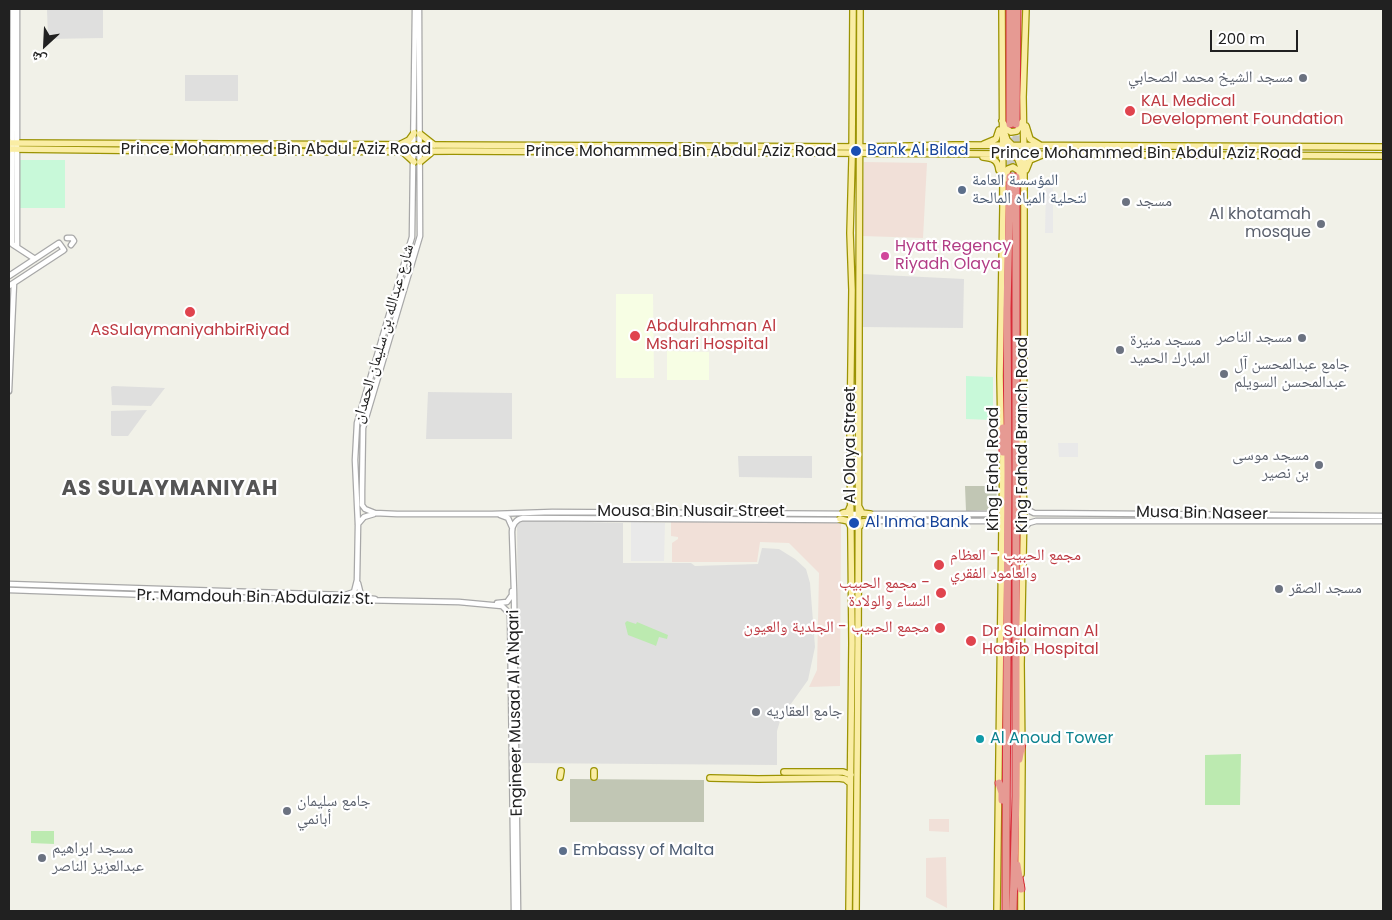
<!DOCTYPE html>
<meta charset="utf-8">
<style>
body{margin:0}
#map{position:relative;width:1392px;height:920px;overflow:hidden;background:#f1f1e8;font-family:Poppins,"Noto Naskh Arabic",sans-serif}
canvas{display:block}
.frame{position:absolute;inset:0;border:10px solid #212121;pointer-events:none}
.north{position:absolute;left:20px;top:20px;width:50px;height:50px;-webkit-text-stroke:4px #fff;paint-order:stroke;rotate:205deg;font-size:14px;font-weight:700;line-height:20px;text-align:center;color:#212121}
.north::after{content:'';display:block;margin:auto;width:18px;height:22px;background:#212121;clip-path:polygon(50% 0,100% 100%,50% 72%,0 100%)}
.scale{position:absolute;left:1210px;top:30px;width:88px;height:22px;box-sizing:border-box;border:2px solid #212121;border-top:0;padding-left:6px;font-size:15px;line-height:18px;white-space:nowrap;color:#212121;-webkit-text-stroke:4px #fff;paint-order:stroke}
</style>
<div id="map">
<canvas width="1392" height="920"></canvas>
<div class="frame"></div>
<div class="north">ش</div>
<div class="scale">200 m</div>
</div>
<script>
const ctx = document.querySelector('canvas').getContext('2d');
ctx.lineJoin = 'round';
function fillPath(path, color) { ctx.fillStyle = color; ctx.fill(path, 'evenodd'); }
function trace(path, color, width, dash) { ctx.strokeStyle = color; ctx.lineWidth = width; ctx.lineCap = dash ? 'butt' : 'round'; ctx.setLineDash(dash || []); ctx.stroke(path); }
function label(font, color, halo, rows, align = 'center') {
  ctx.font = font + ' Poppins,"Noto Naskh Arabic",sans-serif'; ctx.lineWidth = 4.5; ctx.setLineDash([]); ctx.textBaseline = 'middle'; ctx.strokeStyle = halo; ctx.fillStyle = color; for (const [text, x, y, turn = 0] of rows) {
    ctx.save(); ctx.translate(x, y); ctx.rotate((+turn || 0) * Math.PI / 180); ctx.textAlign = isNaN(turn) ? turn : align; if (halo) ctx.strokeText(text, 0, 0); ctx.fillText(text, 0, 0); ctx.restore();
  }
}
fillPath(new Path2D(`
 M47,9L103,10V38L48,39Z
 M185,75H238V101H185Z
 M862,274L964,279L963,328L862,327Z
 M113,386L165,388L151,406L112,405L111,387Z
 M428,392L512,393V439H426Z
 M147,410L128,436H112L111,435V411Z
 M738,456H812V478L739,477Z
 M517,520L623,523V563H691L695,566L758,564L762,548L779,549L795,559L806,569L810,583L815,647L808,680L788,708L783,711L777,731V765L519,763Z`), '#dfdfde');
fillPath(new Path2D(`
 M864,162L927,163L923,238L862,236Z
 M671,522L841,523L840,686L809,687L817,670L819,573L789,543L760,542L757,562H672V543L678,539V537L671,536Z
 M929,819H949V832L929,831Z
 M946,857L947,908L926,897V858Z`), '#f1e0d8');
fillPath(new Path2D(`
 M616,294H653L654,378H616Z
 M667,351L709,352V380H667Z`), '#f7fee4');
fillPath(new Path2D(`
 M965,486H997L996,510L966,511Z
 M570,779L704,780V822H570Z`), '#c1c6b4');
fillPath(new Path2D(`
 M627,621L636,624L637,622L668,635L667,639L659,637L656,646L654,645L628,635L625,623Z
 M1241,754L1240,805H1205V755Z
 M31,831H54V844L31,843Z`), '#bceab0');
fillPath(new Path2D(`
 M19,160H65V208H19Z
 M966,376L993,377V420L966,419Z`), '#c8f9d9');
fillPath(new Path2D(`
 M1046,188H1053V233H1045Z
 M1058,443H1078V457H1059Z
 M631,522L665,523L664,561H631Z`), '#e9e9e9');
trace(new Path2D(`
 M1016,125V174
 M1010,127V177`), '#c7c7c0', 7, [7, 3.5]);
const minor = new Path2D(`
 M13,9L12,244L35,259
 M17,9V247
 M419,9L420,236L363,428L362,491V505L365,509L375,513L397,514H492L552,512L861,514
 M67,238H72L74,241L71,245
 M9,276L59,243L64,250L9,286
 M9,391L14,283
 M1024,505L1028,510L1034,513L1383,516
 M869,514H988L998,511L1002,504
 M500,515L508,518L512,527
 M870,521H992L996,523L1002,532
 M358,524L364,517L374,514
 M1024,528L1029,523L1036,521H1383
 M358,583L361,595L366,598L375,599
 M9,584L345,595L354,592L357,580L358,525L355,460L357,423L412,237L415,9
 M9,590L208,597L459,602L502,606L510,614L514,911
 M497,603L507,602L512,595V591
 M518,911L514,592L512,532C512,525 516,519 523,518L842,520`);
const major = new Path2D(`
 M1002,121L1007,129L1011,132L1017,131L1022,122
 M1026,126L1030,139L1040,145
 M1003,128L1007,140L1015,148
 M420,134L434,145
 M9,143L867,147L954,145L1383,147
 M401,144L409,140L414,133
 M984,144L996,139L999,130
 M9,149L277,152L453,151L1383,156
 M403,152L414,162
 M1011,153L1018,159L1022,170
 M983,157C993,158 998,160 999,170
 M420,162L432,152
 M1026,170L1030,160L1042,155
 M1005,179L1008,169L1013,167L1019,171L1021,180
 M1001,432L1000,376L1003,207L1002,9
 M859,507L862,513L870,514
 M843,513L848,512L850,507
 M840,519L848,521L851,527
 M860,526L862,522L872,521
 M858,650L860,9
 M594,771V777
 M784,772H843L851,775
 M560,777L561,771
 M710,778L758,779L838,778L845,779L850,783
 M1021,874L1022,761L1021,664L1024,505L1021,460L1024,371V159L1023,97L1026,9
 M1021,886V911
 M849,911L852,643L850,440L852,290L850,233L852,159L853,9
 M856,911L858,647
 M997,911L1003,448`);
const highway = new Path2D(`
 M1010,9V124
 M1016,124L1017,9
 M1020,393L1022,407
 M1003,452V428
 M1019,759L1022,743
 M999,783L1002,793V800
 M1017,865L1021,889
 M1006,911V842L1008,473L1007,309L1010,177
 M1013,911L1016,796V177`);
trace(minor, '#a8a8a8', 7);
trace(major, '#9b9303', 8);
trace(highway, '#d82c38', 9);
trace(minor, '#fff', 4.5);
trace(major, '#faeda4', 5.5);
trace(highway, '#e69a93', 7);
for (const [x, y, r, color] of [
 [1303,78,5,"#6b7280"],
 [1130,111,6,"#e0444e"],
 [856,151,6,"#1a4fb4"],
 [962,190,5,"#5c6f8a"],
 [1126,202,5,"#6b7280"],
 [1321,224,5,"#6b7280"],
 [885,256,5,"#d1479c"],
 [190,312,6,"#e0444e"],
 [635,336,6,"#e0444e"],
 [1302,338,5,"#6b7280"],
 [1120,350,5,"#6b7280"],
 [1224,374,5,"#6b7280"],
 [1319,465,5,"#6b7280"],
 [854,523,6,"#1a4fb4"],
 [939,565,6,"#e0444e"],
 [1279,589,5,"#6b7280"],
 [941,593,6,"#e0444e"],
 [940,628,6,"#e0444e"],
 [971,641,6,"#e0444e"],
 [756,712,5,"#6b7280"],
 [980,739,5,"#0f9aa8"],
 [287,811,5,"#6b7280"],
 [563,851,5,"#5c6f8a"],
 [42,858,5,"#6b7280"]
]) { const dot = new Path2D(); dot.arc(x, y, r, 0, 2 * Math.PI); ctx.fillStyle = color; ctx.fill(dot); trace(dot, '#fff', 2); }
label('16px', '#5b616d', '#fff', [
 ["مسجد الشيخ محمد الصحابي",1293,78,"right"],
 ["مسجد",1136,202],
 ["Al khotamah",1311,215,"right"],
 ["mosque",1311,233,"right"],
 ["مسجد الناصر",1292,338,"right"],
 ["مسجد منيرة",1130,341],
 ["المبارك الحميد",1130,359],
 ["جامع عبدالمحسن آل",1234,365],
 ["عبدالمحسن السويلم",1234,383],
 ["مسجد موسى",1309,456,"right"],
 ["بن نصير",1309,474,"right"],
 ["مسجد الصقر",1289,589],
 ["جامع العقاريه",766,712],
 ["جامع سليمان",297,802],
 ["أبانمي",297,820],
 ["مسجد ابراهيم",52,849],
 ["عبدالعزيز الناصر",52,867]
], 'left');
label('16px', '#be3a42', '#fff', [
 ["KAL Medical",1141,102],
 ["Development Foundation",1141,120],
 ["Abdulrahman Al",646,327],
 ["Mshari Hospital",646,345],
 ["AsSulaymaniyahbirRiyad",190,331,"center"],
 ["مجمع الحبيب - العظام",950,556],
 ["والعامود الفقري",950,574],
 ["مجمع الحبيب -",930,584,"right"],
 ["النساء والولادة",930,602,"right"],
 ["مجمع الحبيب - الجلدية والعيون",929,628,"right"],
 ["Dr Sulaiman Al",982,632],
 ["Habib Hospital",982,650]
], 'left');
label('16px', '#212121', '#fff', [
 ["Prince Mohammed Bin Abdul Aziz Road",276,150],
 ["Prince Mohammed Bin Abdul Aziz Road",681,152],
 ["Prince Mohammed Bin Abdul Aziz Road",1146,154],
 ["شارع عبدالله بن سليمان الحمدان",384,334,-74],
 ["King Fahad Branch Road",1023,435,-90],
 ["Al Olaya Street",851,445,-90],
 ["King Fahd Road",994,469,-90],
 ["Mousa Bin Nusair Street",691,512],
 ["Musa Bin Naseer",1202,514,1],
 ["Pr. Mamdouh Bin Abdulaziz St.",255,598,1],
 ["Engineer Musad Al A'Nqari",516,713,-91]
]);
label('16px', '#164399', '#fff', [
 ["Bank Al Bilad",867,151],
 ["Al Inma Bank",865,523]
], 'left');
label('16px', '#4e5e75', '#fff', [
 ["المؤسسة العامة",972,181],
 ["لتحلية المياه المالحة",972,199],
 ["Embassy of Malta",573,851]
], 'left');
label('16px', '#b23c85', '#fff', [
 ["Hyatt Regency",895,247],
 ["Riyadh Olaya",895,265]
], 'left');
label('16px', '#0d838f', '#fff', [
 ["Al Anoud Tower",990,739]
], 'left');
ctx.letterSpacing = '1px';
label('bold 21px', '#545454', '#fff', [
 ["AS SULAYMANIYAH",170,490]
]);
ctx.letterSpacing = '0px';
</script>
